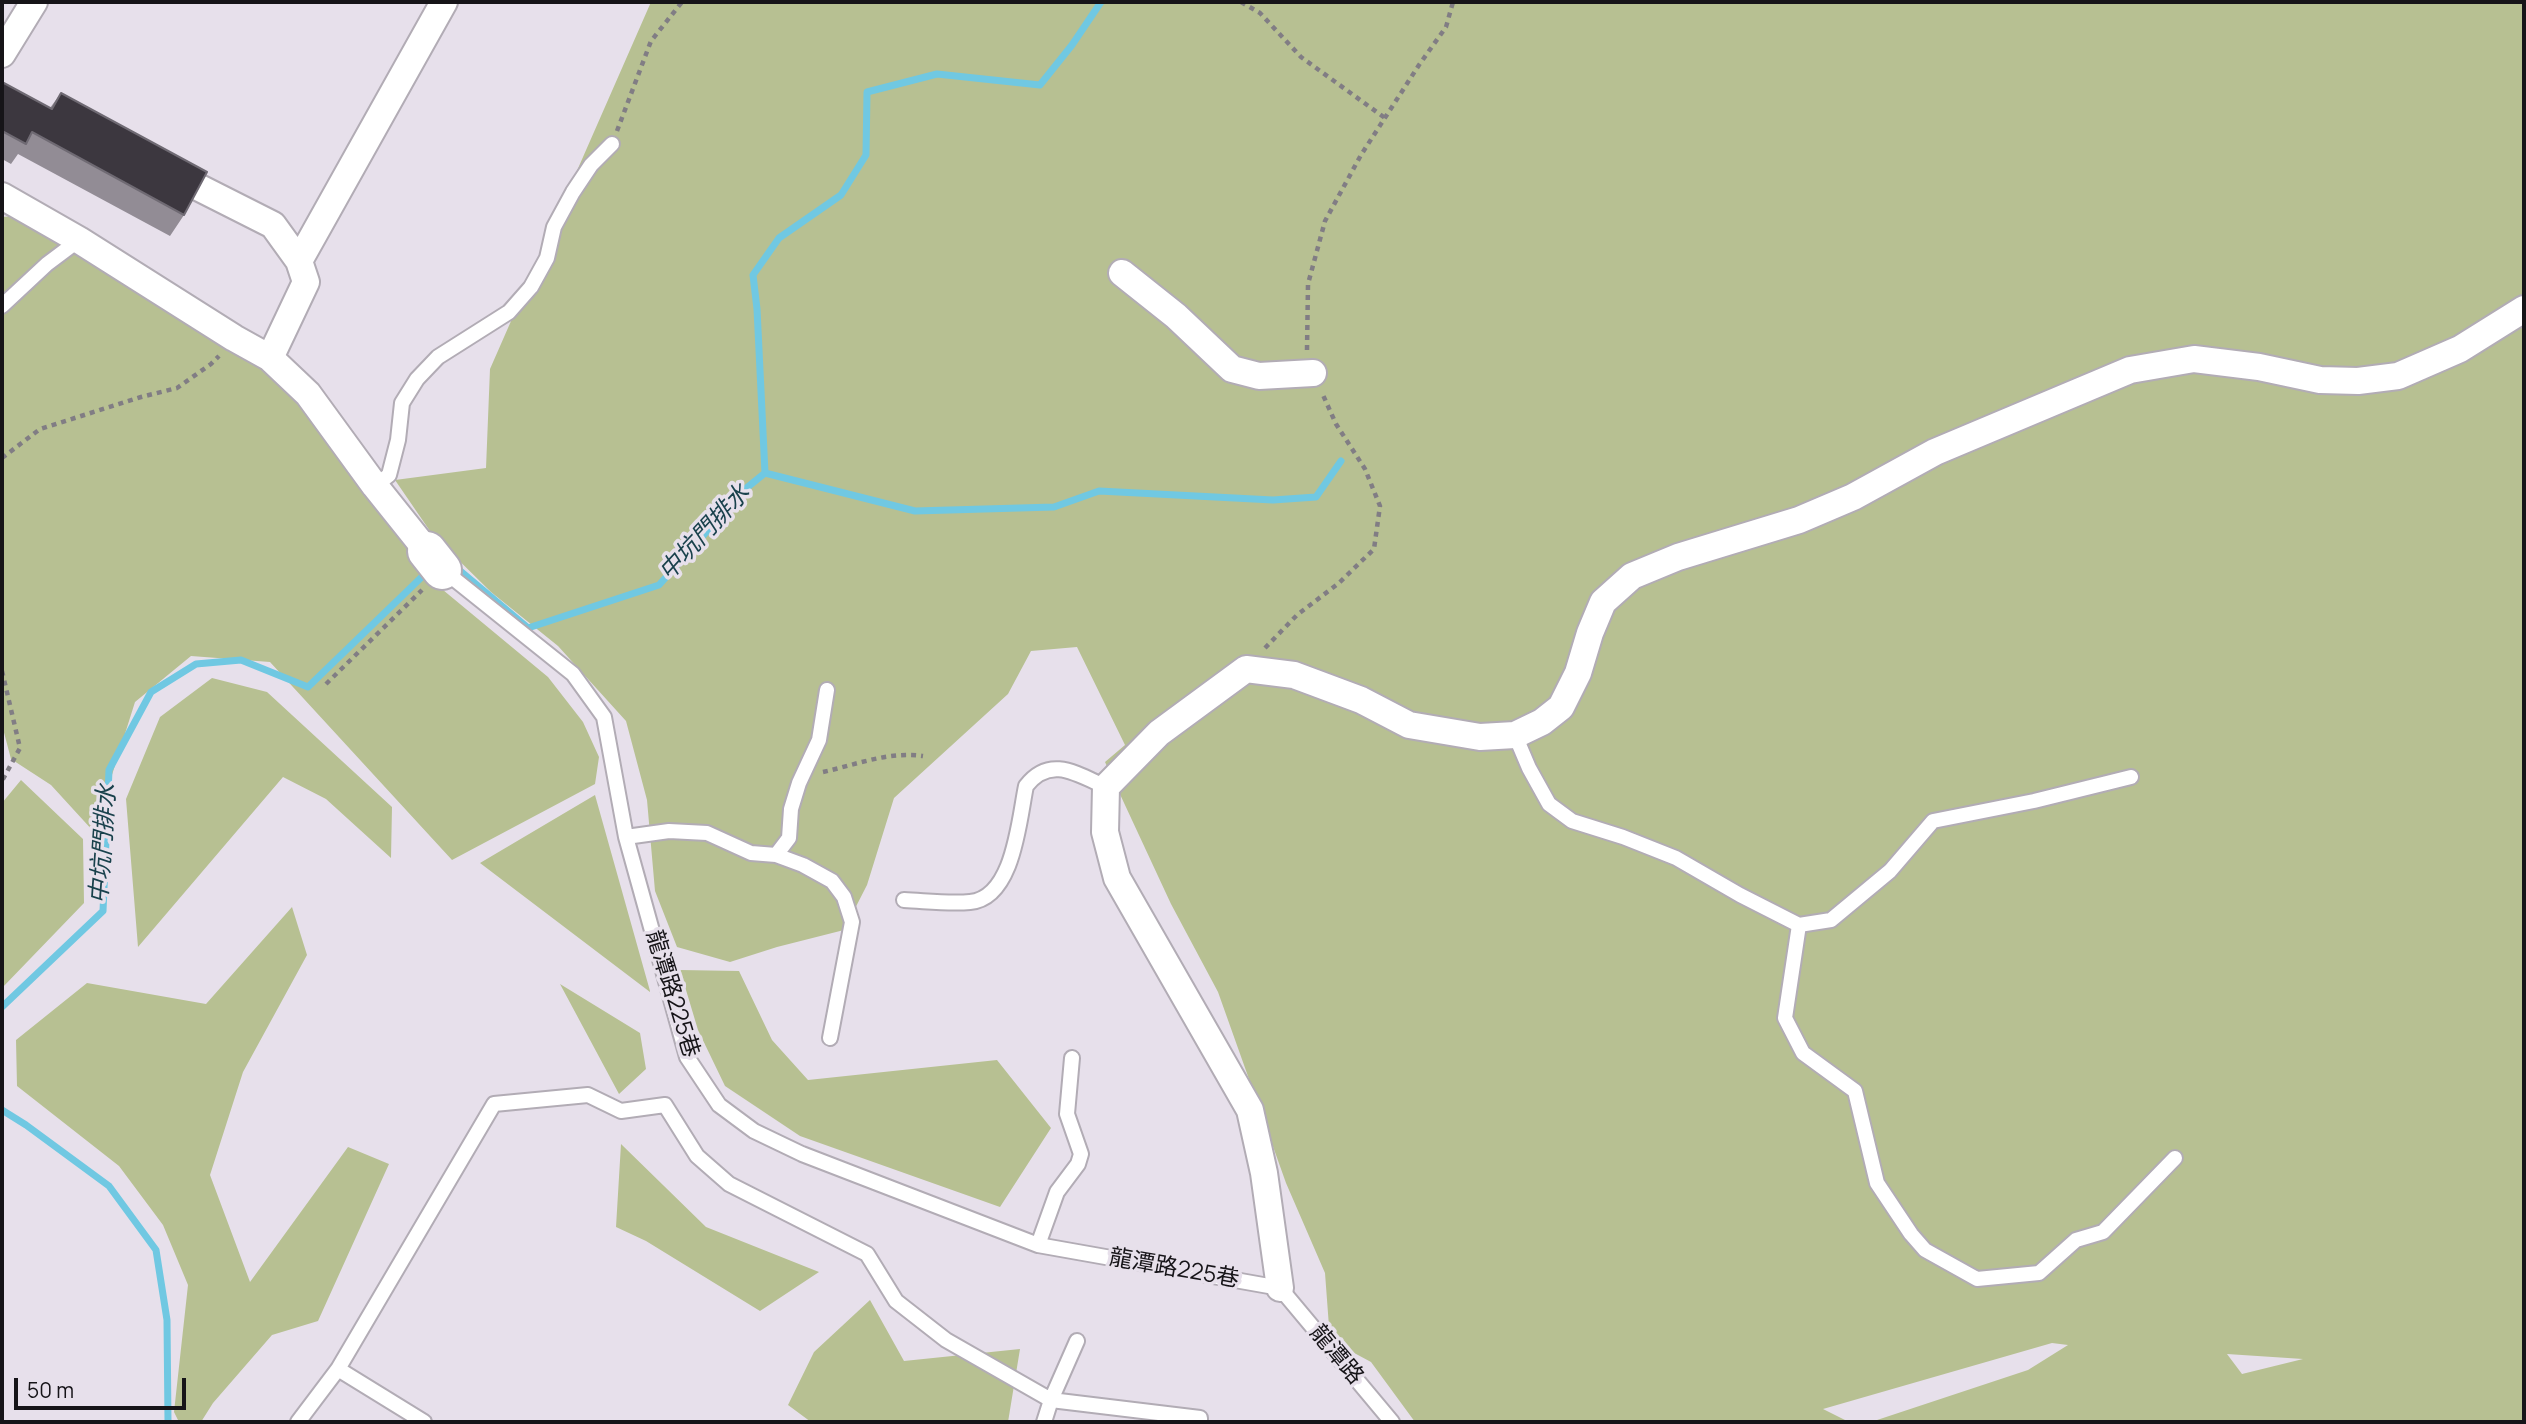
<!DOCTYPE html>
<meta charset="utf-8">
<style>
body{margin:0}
#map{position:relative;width:2526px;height:1424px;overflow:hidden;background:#e7e0eb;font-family:Manrope,sans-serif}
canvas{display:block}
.frame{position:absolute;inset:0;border:4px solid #161418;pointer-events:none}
.scale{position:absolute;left:14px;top:1378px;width:172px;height:32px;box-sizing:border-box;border:4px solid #161418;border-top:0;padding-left:9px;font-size:21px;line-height:24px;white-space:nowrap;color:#161418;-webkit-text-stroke:5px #e7e0eb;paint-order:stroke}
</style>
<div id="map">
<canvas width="2526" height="1424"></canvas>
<div class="frame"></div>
<div class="scale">50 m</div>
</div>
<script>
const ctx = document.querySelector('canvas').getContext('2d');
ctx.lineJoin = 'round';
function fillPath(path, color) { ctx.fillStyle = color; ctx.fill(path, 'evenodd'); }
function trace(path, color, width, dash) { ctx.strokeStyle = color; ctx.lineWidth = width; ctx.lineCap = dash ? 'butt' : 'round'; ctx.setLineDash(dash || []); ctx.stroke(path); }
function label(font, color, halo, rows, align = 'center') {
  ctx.font = font + ' Manrope,"Noto Sans TC",sans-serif'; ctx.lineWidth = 7; ctx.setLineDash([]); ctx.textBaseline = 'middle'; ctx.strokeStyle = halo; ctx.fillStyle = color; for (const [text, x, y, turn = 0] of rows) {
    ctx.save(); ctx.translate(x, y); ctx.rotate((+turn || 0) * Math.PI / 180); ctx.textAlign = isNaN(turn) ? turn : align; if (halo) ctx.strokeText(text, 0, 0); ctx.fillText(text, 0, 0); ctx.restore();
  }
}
fillPath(new Path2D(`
 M651,2H2524V1422H1871L2028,1370L2068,1345L2052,1343L1823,1409L1849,1422H1415L1371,1362L1330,1340L1325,1273L1286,1183L1218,992L1171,904L1105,762L1125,745L1077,647L1031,651L1008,694L894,798L867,885L844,930L777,947L730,962L677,947L655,891L647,800L626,721L558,646L491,592L432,534L395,480L486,468L490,369ZM2227,1354L2303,1359L2242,1374Z
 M35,214L297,381L431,580L548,677L583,722L599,757L595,784L452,860L270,662L191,656L135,702L94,832L51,785L11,759L2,725V217Z
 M212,678L267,692L392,807L391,858L326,799L283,777L138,947L126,799L160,717Z
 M21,780L83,839L84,903L2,988V803Z
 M595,795L650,991V992L480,863Z
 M292,907L307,955L243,1072L210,1175L250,1282L348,1147L389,1164L318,1321L272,1335L213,1403L201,1422H179L174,1412L188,1285L163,1225L119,1166L17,1086L16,1040L87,983L206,1004Z
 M680,970L739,971L772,1040L808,1080L997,1060L1051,1128L1000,1207L800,1136L725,1086L698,1030Z
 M560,984L640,1033L646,1069L619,1094Z
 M621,1144L706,1227L819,1272L760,1311L646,1241L616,1227Z
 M870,1300L904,1361L1020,1349L1008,1422H811L788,1405L814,1352Z`), '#b7c092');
trace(new Path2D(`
 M765,473L915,511L1054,507L1099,491L1273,500L1316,497L1341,461
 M453,565L528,628L659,585L744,490L765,473L757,309L753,275L779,238L841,195L866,155L867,92L937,74L1040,85L1072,45L1101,2
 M2,1007L103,911L109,770L151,692L196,664L241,660L308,687L429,570
 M2,1110L26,1125L109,1186L156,1250L167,1320L168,1422`), '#70c8e2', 7);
const lane = new Path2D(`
 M2,306L47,264L79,240
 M375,486L389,475L398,440L402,403L417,379L438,357L509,312L531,287L547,258L554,227L573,192L591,165L612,144
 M443,570L573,674L604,717L626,837L687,1057L719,1105L754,1131L802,1154L1038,1245L1280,1288L1392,1422
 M1515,735L1529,768L1549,804L1572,821L1623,837L1676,858L1740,895L1799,925L1831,920L1890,871L1933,821L2034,801L2131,777
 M626,837L669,831L707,833L751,853L776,855L789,838L791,809L799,783L819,740L827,690
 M776,855L803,865L832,881L844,897L852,922L830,1038
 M904,900C926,901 949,904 970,902C1014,898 1019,819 1026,786C1050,755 1077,774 1106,787
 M1799,925L1785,1018L1803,1053L1855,1091L1877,1183L1911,1234L1925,1250L1977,1279L2039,1273L2076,1240L2103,1232L2175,1158
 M1038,1245L1057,1192L1078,1164L1081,1154L1067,1114L1072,1058
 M338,1369L424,1422
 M298,1422L338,1369L494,1104L588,1095L621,1111L665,1105L697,1156L729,1184L867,1254L896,1301L946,1340L1051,1400L1200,1418V1422
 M1044,1422L1051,1400L1077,1341`);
const street = new Path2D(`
 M2,54L34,2
 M168,172L273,225L299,261L306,282L270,358
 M2,196L79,240L234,338L270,358L308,394L375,486L427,551
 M299,261L444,2
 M1122,273L1176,316L1232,369L1259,376L1313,373
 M1280,1288L1264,1173L1250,1110L1117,878L1105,832L1106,787L1159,733L1246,669L1294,675L1361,700L1409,725L1480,737L1515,735L1542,722L1561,707L1578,673L1590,633L1603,602L1632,576L1678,557L1799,520L1853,497L1935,452L2130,370L2194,359L2259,367L2320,380L2358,381L2398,376L2460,349L2524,309`);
const secondary = new Path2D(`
 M427,551L442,570`);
trace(lane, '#b2acb5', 18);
trace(street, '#b2acb5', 30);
trace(secondary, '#b2acb5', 42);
trace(new Path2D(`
 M1241,2L1260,13L1301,57L1385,118
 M617,131L651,41L682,2
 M1307,350L1308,284L1325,221L1361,155L1419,65L1446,27L1453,2
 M2,458L40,429L141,397L177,388L211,364L219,356
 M1265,648L1297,615L1339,583L1374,549L1380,506L1365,469L1336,424L1323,395
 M2,671L20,748L2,781
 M326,684L422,590
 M823,772C855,765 889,751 923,756`), '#817d84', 4.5, [5, 5]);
trace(lane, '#fff', 14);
trace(street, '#fff', 26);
trace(secondary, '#fff', 38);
fillPath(new Path2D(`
 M2,82L50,108L61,93L184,215L170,236L18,154L11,164L2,159Z`), '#928c95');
const building = new Path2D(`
 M2,82L52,109L61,93L207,172L184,215L32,132L26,144L2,131Z`);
fillPath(building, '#3c373f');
trace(building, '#6f6a73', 2);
label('23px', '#161418', '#e7e0eb', [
 ["龍潭路225巷",672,994,73],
 ["龍潭路225巷",1174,1269,10],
 ["龍潭路",1336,1355,50]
]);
label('italic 24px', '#19414c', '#e7e0eb', [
 ["中坑門排水",705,533,-47],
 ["中坑門排水",104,844,-86]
]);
</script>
